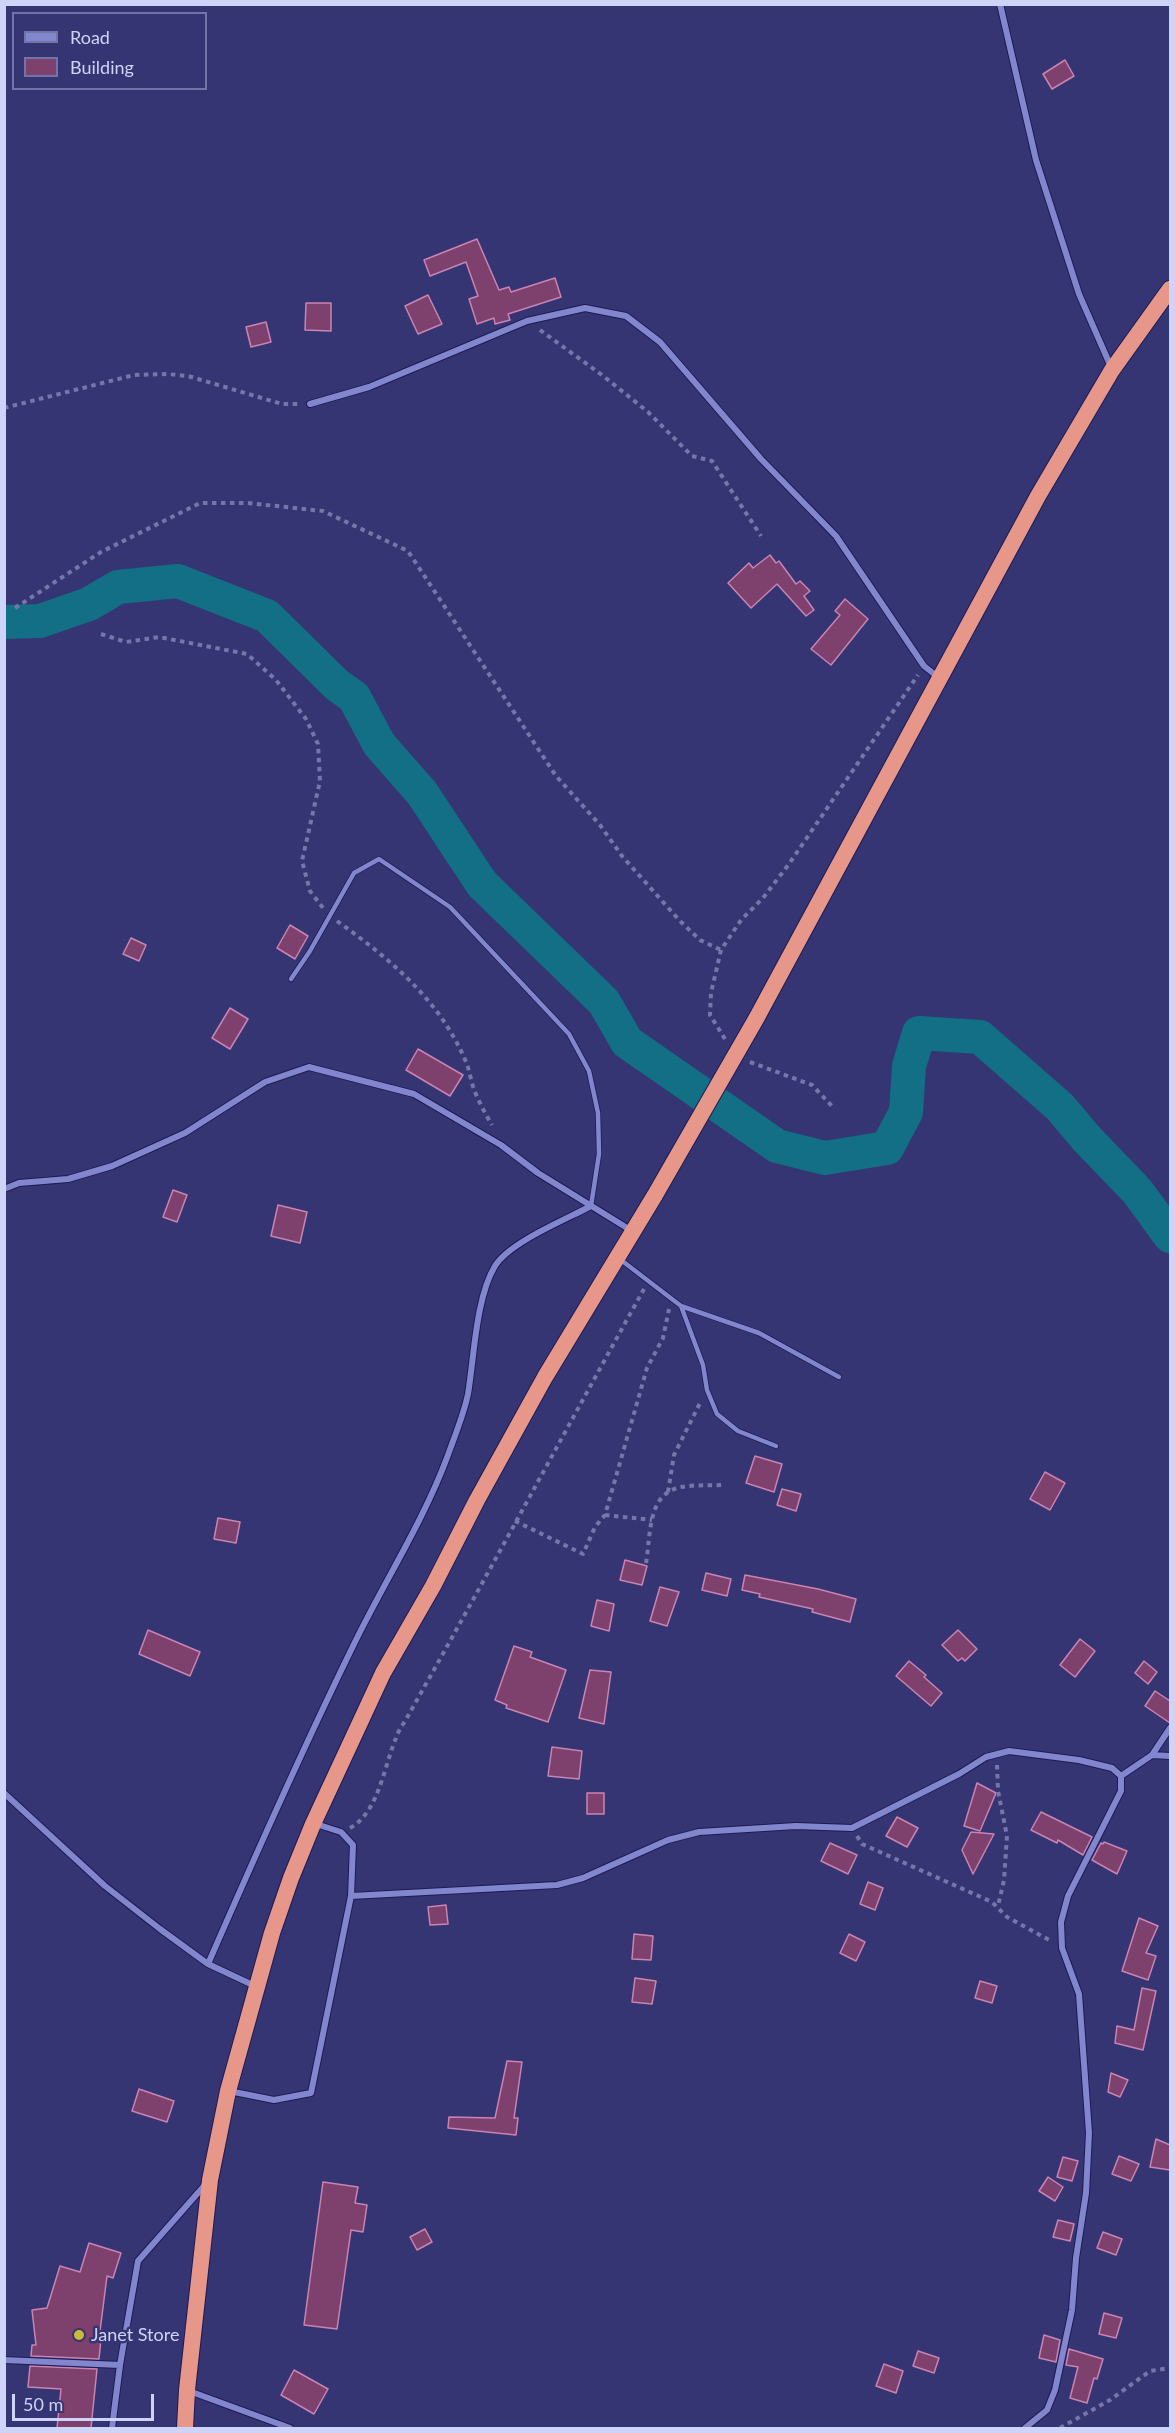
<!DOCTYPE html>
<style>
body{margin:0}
#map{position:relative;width:1175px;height:2433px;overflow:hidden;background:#353573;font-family:Lato,sans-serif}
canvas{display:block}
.frame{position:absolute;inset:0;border:6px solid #ced3f8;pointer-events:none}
.legend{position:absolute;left:12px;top:12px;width:195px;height:78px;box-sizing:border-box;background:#353573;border:2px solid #7274a8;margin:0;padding:8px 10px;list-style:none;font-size:18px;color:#ced3f8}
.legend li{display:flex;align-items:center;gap:12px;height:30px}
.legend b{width:30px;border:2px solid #7274a8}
.scale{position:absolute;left:12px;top:2394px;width:142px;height:27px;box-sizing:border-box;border:3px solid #ced3f8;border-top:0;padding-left:8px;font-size:18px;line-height:21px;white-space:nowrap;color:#ced3f8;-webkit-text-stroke:4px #353573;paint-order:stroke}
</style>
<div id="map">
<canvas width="1175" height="2433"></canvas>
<div class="frame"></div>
<ul class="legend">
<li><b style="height:8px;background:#8287cd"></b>Road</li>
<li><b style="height:16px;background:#7e406c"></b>Building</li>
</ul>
<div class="scale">50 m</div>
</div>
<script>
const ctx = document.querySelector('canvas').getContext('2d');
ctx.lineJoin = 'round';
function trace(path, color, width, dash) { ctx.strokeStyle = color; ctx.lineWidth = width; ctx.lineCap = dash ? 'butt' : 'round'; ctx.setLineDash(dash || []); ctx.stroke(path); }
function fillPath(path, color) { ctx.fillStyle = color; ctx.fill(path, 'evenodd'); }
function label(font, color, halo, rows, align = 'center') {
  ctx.font = font + ' Lato,sans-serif'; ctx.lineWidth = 5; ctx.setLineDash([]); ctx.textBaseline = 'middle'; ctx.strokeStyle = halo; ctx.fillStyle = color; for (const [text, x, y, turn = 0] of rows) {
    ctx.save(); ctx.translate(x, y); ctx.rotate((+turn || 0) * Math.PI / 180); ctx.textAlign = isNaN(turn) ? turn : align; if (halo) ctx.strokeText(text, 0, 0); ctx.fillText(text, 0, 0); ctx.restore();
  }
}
trace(new Path2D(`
 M4,622L40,621L89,604L118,587L178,581L267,616L337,685L354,697L379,744L422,793L482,884L604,1002L627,1042L777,1146L825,1158L887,1148L906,1112L909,1066L919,1033L980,1037L1060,1107L1087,1139L1137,1191L1170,1236`), '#136f85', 34);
const building = new Path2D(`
 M1065,60L1074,76L1052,89L1043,74Z
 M477,239L499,290L509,287L511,292L555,278L561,297L508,314L510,320L495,324L494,318L477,324L469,299L478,296L466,262L430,276L424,260Z
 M428,295L442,324L418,334L405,306Z
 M306,303H331V331L305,330Z
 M266,322L271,342L251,347L246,327Z
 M770,555L776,563L779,561L796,584L800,581L810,591L804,596L814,610L806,616L777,584L751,608L728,583L749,563L753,568Z
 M845,599L868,619L831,665L811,649L840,615L835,611Z
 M290,925L308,936L295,959L277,948Z
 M131,938L146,945L139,961L123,954Z
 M230,1008L248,1019L230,1049L212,1038Z
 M418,1049L463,1075L450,1096L406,1070Z
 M173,1190L187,1195L177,1222L163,1217Z
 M278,1205L307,1212L300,1243L271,1236Z
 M755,1456L782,1464L774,1492L746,1483Z
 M1045,1472L1065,1483L1050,1510L1030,1499Z
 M782,1489L801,1494L796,1511L777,1505Z
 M218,1518L240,1522L236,1543L214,1539Z
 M625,1560L647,1566L642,1585L620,1580Z
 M706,1573L731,1579L727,1596L702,1590Z
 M745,1575L818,1589L856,1599L850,1622L812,1612L813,1609L759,1597L760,1594L742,1590Z
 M660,1587L679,1592L667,1626L650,1621Z
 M597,1600L614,1604L609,1631L591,1626Z
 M148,1630L200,1652L190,1676L139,1654Z
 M958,1630L977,1649L965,1661L962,1658L958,1661L942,1645Z
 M1080,1639L1095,1651L1075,1677L1060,1665Z
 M514,1646L532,1652L530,1657L566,1670L548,1722L506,1708L507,1705L495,1700Z
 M909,1661L926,1675L924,1677L942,1693L931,1706L896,1676Z
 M1144,1661L1157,1672L1148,1684L1135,1673Z
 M590,1670L611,1672L604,1724L579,1718Z
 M1155,1691L1170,1701V1723L1145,1706Z
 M552,1747L582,1751L579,1779L548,1776Z
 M977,1783L996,1793L980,1831L964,1826Z
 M587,1793H604V1814H587Z
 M1041,1812L1092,1837L1083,1855L1058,1840L1057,1843L1031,1830Z
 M897,1817L918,1828L907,1847L886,1836Z
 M971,1832L994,1834L973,1874L962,1850Z
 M1104,1842L1127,1851L1117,1874L1092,1860L1101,1843L1103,1844Z
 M830,1843L857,1855L848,1874L821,1861Z
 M868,1882L883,1888L875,1910L860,1904Z
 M446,1905L448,1924L430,1925L428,1907Z
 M1139,1918L1158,1926L1146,1953L1156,1956L1148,1980L1122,1971Z
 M634,1934L653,1936L651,1960L632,1959Z
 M849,1934L865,1942L856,1961L840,1953Z
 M635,1978L656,1981L652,2004L632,2002Z
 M980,1981L997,1986L992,2003L975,1998Z
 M1142,1988L1156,1991L1143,2050L1115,2043L1117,2026L1134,2030Z
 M507,2061L522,2062L514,2118H518L516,2135L448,2128L449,2117L495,2118Z
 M1111,2073L1128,2080L1120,2097L1108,2092Z
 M139,2089L174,2101L167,2122L132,2111Z
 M1156,2139L1170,2145V2170L1150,2167Z
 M1119,2156L1139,2164L1131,2181L1112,2174Z
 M1063,2157L1078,2161L1072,2181L1057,2177Z
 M1048,2177L1063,2187L1055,2201L1039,2191Z
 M323,2182L358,2187L355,2203L367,2205L363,2232L351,2230L337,2329L304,2325Z
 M1058,2220L1074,2224L1070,2241L1053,2237Z
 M425,2229L432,2242L417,2250L410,2237Z
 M1103,2232L1122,2239L1116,2255L1097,2248Z
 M89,2243L121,2253L113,2278L107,2276L99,2339H101L99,2359L31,2356L32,2345H36L32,2310L47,2308L60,2266L80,2272Z
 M1104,2313L1122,2318L1116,2338L1099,2334Z
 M1044,2335L1060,2340L1056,2362L1039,2358Z
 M1069,2349L1103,2359L1097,2379L1094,2378L1087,2403L1070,2398L1078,2367L1066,2365Z
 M918,2351L939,2358L934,2373L913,2366Z
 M884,2364L903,2371L896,2393L876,2386Z
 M30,2366L97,2369L91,2428H57L61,2389L28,2387Z
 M294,2370L328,2389L314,2414L281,2395Z`);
fillPath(building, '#7e406c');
trace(building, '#c984b3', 1.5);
const service = new Path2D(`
 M291,979L310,951L354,873L379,859L450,907L569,1034L589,1071L598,1113L599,1154L591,1206
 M621,1260L681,1306L759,1333L839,1377
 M681,1306L703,1365L707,1390L717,1414L738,1431L776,1446`);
const minor = new Path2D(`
 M1000,4L1036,160L1079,294L1111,367
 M310,404L369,387L527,321L585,308L626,316L660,342L761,459L836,536L924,666L938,677
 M4,1189L19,1183L68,1179L112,1166L185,1133L265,1082L309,1067L414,1094L501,1145L538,1173L632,1231
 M1152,1755L1170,1756
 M1121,1776L1152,1755L1170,1728
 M4,1793L105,1886L160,1929L208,1964L255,1986
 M351,1896L557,1885L583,1878L668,1840L699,1832L796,1826L852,1828L959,1774L986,1757L1009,1751L1079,1760L1112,1768L1121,1776V1791L1068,1896L1061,1922L1062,1948L1079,1994L1089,2133L1086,2193L1076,2258L1072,2310L1055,2390L1047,2410L1025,2428
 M208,1964C255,1856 303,1748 355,1642C386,1579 424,1520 448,1455C455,1435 464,1414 468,1394C474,1358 476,1297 495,1266C510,1242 565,1220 591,1206
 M229,2091L274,2100L311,2093L351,1896L353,1845L341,1832L316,1824
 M4,2360L120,2365
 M189,2391L290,2428
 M112,2428L120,2365L138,2261L204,2186`);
const trunk = new Path2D(`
 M756,1019L1038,496L1112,370L1170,289
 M185,2428L187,2390L210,2180L228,2091L272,1933L291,1878L313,1824L383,1673L433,1586L477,1500L545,1377L655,1195`);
trace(service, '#1e1a56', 6);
trace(minor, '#1e1a56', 8);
trace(trunk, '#1e1a56', 18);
trace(new Path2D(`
 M540,330L602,375L648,412L692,456L712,461L761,536
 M4,408L134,375L167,374L188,376L282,404H301
 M15,608L101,552L200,503H248L323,511L408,551L556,776L600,825L622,856L680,921L700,940L721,950
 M101,634L126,642L159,637L247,654L276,680L306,719L318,744L320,781L302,861L310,891L323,908
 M337,921C390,959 440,1000 466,1062C470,1071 471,1083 475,1092C480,1104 486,1115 492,1125
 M725,1039L710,1015L711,993L721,950L741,920L763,898L789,864L918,675
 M750,1062L812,1085L832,1106
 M668,1492L674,1455L700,1403
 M605,1515L652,1520
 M515,1521L583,1554L595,1527L605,1515L647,1368L663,1338L669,1309
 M646,1563C650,1541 648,1506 667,1493C679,1483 707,1486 722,1485
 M997,1765L998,1791L1007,1836L1004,1880L998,1906
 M350,1828C379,1812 384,1766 396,1738C399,1729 405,1722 409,1714C489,1573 565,1431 644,1289
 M857,1836L862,1844L992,1902L1007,1917L1051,1941
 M1060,2428L1110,2400L1150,2371L1170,2368`), '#7577aa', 4, [4.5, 4.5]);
trace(service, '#8287cd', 4.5);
trace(minor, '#8287cd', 6);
trace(trunk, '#e69789', 16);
const trunkBridge = new Path2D(`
 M655,1195L756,1019`);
trace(trunkBridge, '#1e1a56', 18, []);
trace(trunkBridge, '#e69789', 16);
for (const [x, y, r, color] of [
 [79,2335,6,"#ceb838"]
]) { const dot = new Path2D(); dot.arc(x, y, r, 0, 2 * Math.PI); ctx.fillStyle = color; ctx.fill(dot); trace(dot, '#353573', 2); }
label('18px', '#ced3f8', '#353573', [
 ["Janet Store",91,2335]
], 'left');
</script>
